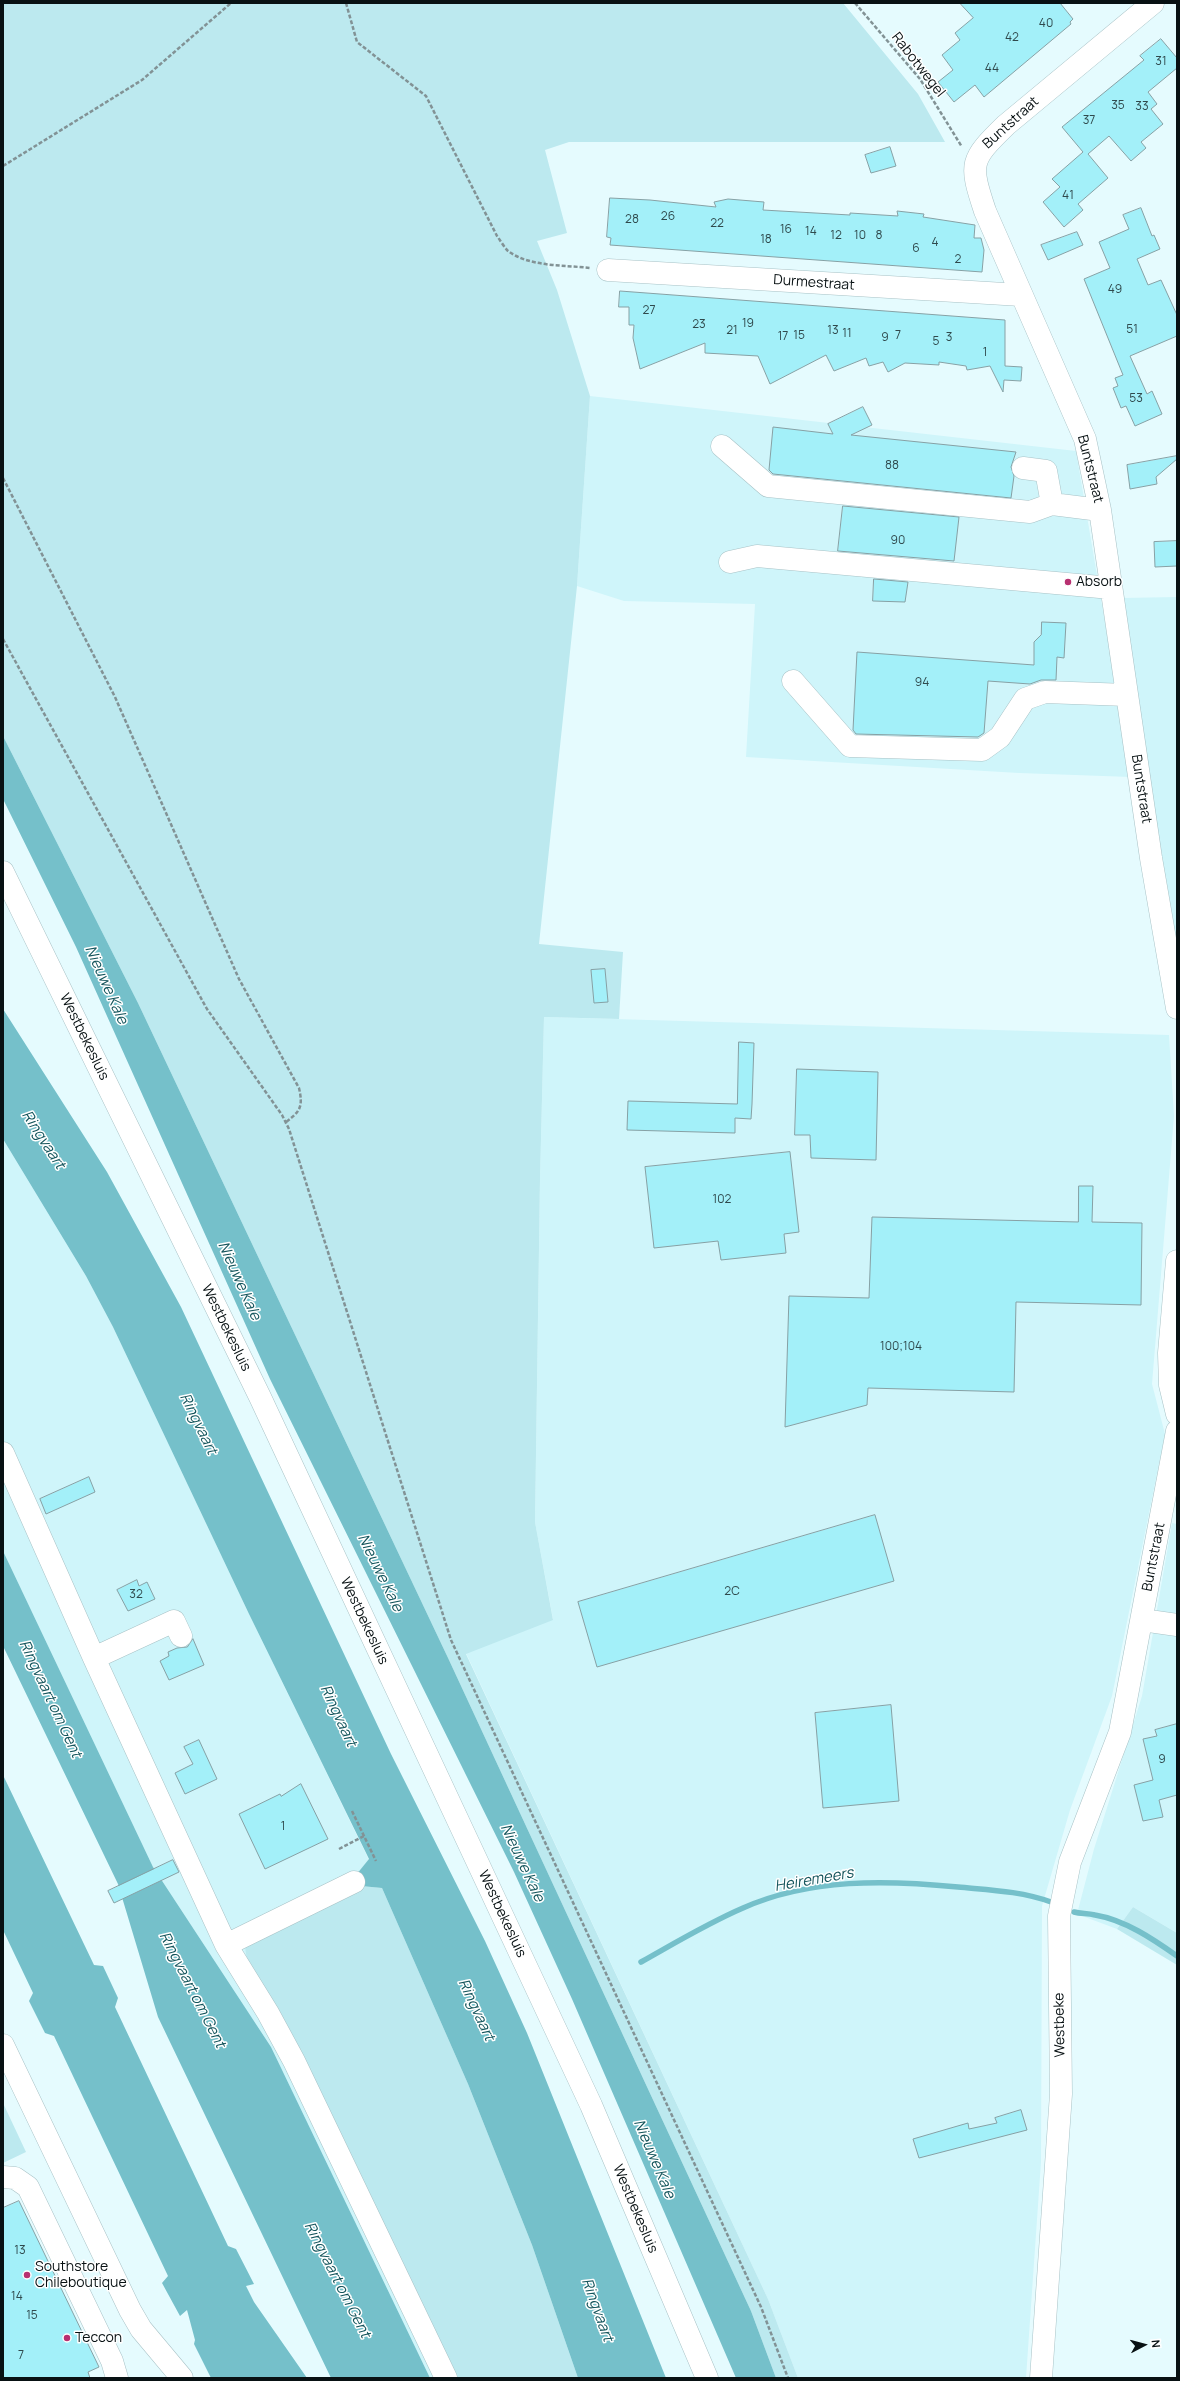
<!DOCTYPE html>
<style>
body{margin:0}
#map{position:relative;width:1180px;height:2381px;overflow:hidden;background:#e5fbfe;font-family:Manrope,sans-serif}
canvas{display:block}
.frame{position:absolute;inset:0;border:4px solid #081113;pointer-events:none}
.north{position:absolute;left:1124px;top:2325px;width:40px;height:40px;-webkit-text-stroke:3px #fff;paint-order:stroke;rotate:84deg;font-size:11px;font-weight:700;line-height:16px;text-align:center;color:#081113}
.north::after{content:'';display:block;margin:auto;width:14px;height:18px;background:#081113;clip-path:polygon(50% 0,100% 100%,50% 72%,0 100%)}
</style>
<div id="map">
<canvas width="1180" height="2381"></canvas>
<div class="frame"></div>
<div class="north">N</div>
</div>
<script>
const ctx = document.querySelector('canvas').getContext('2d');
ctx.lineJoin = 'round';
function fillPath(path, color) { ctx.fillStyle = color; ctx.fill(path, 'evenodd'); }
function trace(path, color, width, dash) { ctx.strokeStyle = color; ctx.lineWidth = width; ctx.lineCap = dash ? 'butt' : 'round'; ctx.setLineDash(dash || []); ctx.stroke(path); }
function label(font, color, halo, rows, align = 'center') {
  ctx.font = font + ' Manrope,sans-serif'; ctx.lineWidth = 3; ctx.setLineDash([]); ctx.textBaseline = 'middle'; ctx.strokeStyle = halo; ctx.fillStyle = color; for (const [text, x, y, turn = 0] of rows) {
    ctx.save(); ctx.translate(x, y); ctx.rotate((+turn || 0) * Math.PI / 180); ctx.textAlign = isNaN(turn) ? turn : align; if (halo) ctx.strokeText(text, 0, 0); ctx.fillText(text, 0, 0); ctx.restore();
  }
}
fillPath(new Path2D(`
 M590,396L1076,451L1131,777L1019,773L746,757L755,604L624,601L577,586Z
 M1177,597V945L1149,780L1122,598Z
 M544,1017L1169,1035L1174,1116L1152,1384L1165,1434L1112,1696L1070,1810L1042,1906L1041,2162L1026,2378H798L768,2299L466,1653L553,1619L535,1522L540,1179Z
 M3,1139L86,1276L113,1327L249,1614L369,1860L356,1875L578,2378H430L271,2047L153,1867L3,1551Z
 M1172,1523L1177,1524V1933L1133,1907L1117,1929L1077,1914L1094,1849L1142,1696Z`), '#cff5fa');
fillPath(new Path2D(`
 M3,3H843L918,94L945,142H569L545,150L567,233L537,241L557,290L590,396L577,586L539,944L623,952L619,1019L544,1017L540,1179L535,1522L553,1620L466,1654L768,2299L798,2378H776L751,2311L449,1660L138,1003L3,736Z
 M361,1886L382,1888L468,2084L532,2245L578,2378H449L247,1960L245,1947Z
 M1133,1907L1177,1933V1965L1117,1929Z
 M3,2103L26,2152L3,2163Z`), '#bce9ef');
fillPath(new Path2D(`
 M3,736L138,1003L449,1660L751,2311L776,2378H736L572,1999L514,1872L270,1379L76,947L3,799Z
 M3,1009L107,1172L181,1307L391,1754L485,1941L527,2033L666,2378H578L532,2245L468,2084L382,1888L361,1886L356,1875L369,1859L249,1614L113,1327L86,1276L3,1139Z
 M3,1551L153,1867L271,2047L430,2378H331L158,2017L118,1884L3,1646Z
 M3,1775L94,1965L103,1966L118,1998L115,2007L228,2246L236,2249L254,2284L246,2286L254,2302L307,2378H211L194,2344L195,2340L187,2310L180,2316L162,2283L168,2276L54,2036L45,2033L29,2001L33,1993L3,1930Z`), '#75c0ca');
trace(new Path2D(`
 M1074,1912C1081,1914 1087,1913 1095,1915C1125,1920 1153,1939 1177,1956
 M641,1962C675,1943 708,1923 743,1908C810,1878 887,1880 958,1887C989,1890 1021,1891 1051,1902`), '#75c0ca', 5.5);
const building = new Path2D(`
 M960,3H1060L1073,19L1070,22L1071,24L984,97L975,85L954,102L938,82L953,70L942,55L960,40L955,33L973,18Z
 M1161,39L1177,58V68L1148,92L1157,104L1151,109L1163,124L1141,142L1146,148L1131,161L1109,136L1088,154L1108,178L1078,204L1083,210L1064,227L1043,202L1060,187L1052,179L1083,152L1062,127L1144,60L1140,56Z
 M890,147L896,166L871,173L865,155Z
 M610,198L650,200L716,207L714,202L728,199L764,202L763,210L850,215V213L898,216L897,211L924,214L923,217L975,225L974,238H981L984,250L982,272L610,245L611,238L607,237Z
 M1141,208L1152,236L1154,235L1160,249L1137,259L1148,285L1161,280L1177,315V336L1130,356L1147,394L1152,391L1162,414L1135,426L1126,406L1121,408L1113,388L1118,386L1115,378L1123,375L1084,279L1110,268L1099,242L1129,229L1123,215Z
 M1077,232L1083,245L1048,260L1041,245Z
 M620,291L1005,320V366L1022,367L1021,381L1004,380L1003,392L990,366L967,370L966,366L939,362V365L905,363L888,372L883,362L869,366L866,358L834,371L826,355L770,384L758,356L705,353V343L640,369L633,338L634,325H629V307H619Z
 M863,407L872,425L851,435L1016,452L1011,467L1014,476L1011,498L773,474L769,470L773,427L833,434L828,424Z
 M1177,456V459L1156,477L1157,484L1130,489L1127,465Z
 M843,506L959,517L954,561L838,551Z
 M1177,541V566L1155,567L1154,542Z
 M874,579L908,582L905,602L873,601Z
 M1042,622L1066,623L1064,658L1057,657L1056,680H1041L1030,684L988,681L984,733L978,737L856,734L853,730L857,652L1034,665V642L1041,635Z
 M605,969L608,1002L594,1003L591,970Z
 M739,1042L754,1043L752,1104L751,1119L735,1118V1133L627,1130L628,1101L737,1104Z
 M797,1069L878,1072L876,1160L811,1158L810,1135H795Z
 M790,1152L799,1232L784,1234L786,1253L721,1260L718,1241L654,1248L645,1167Z
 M1079,1186H1093L1092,1222L1142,1223L1141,1305L1016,1302L1014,1392L868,1388L867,1405L785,1427L789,1296L869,1298L872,1217L1078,1222Z
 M89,1477L95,1492L46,1514L40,1499Z
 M875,1515L894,1581L597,1667L578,1602Z
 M137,1580L139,1586L147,1582L155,1599L128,1611L117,1590Z
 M193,1639L204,1665L169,1680L160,1661L169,1656L168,1652L177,1648L187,1647Z
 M891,1705L899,1801L823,1808L815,1713Z
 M1177,1724V1795L1159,1800L1163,1817L1143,1821L1134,1785L1153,1780L1143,1739L1157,1736L1155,1730Z
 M199,1740L217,1779L185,1794L175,1773L193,1764L184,1747Z
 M301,1784L328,1839L265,1869L239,1814L280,1794L281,1796Z
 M173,1860L179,1872L114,1903L108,1891Z
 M1021,2110L1027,2130L919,2158L913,2139L968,2123L969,2129L997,2123L995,2118Z
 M19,2201L99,2367L88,2372L90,2378H3V2208Z`);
fillPath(building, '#a3f0f9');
trace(building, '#87a1a5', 1);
const minor = new Path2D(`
 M1153,3L1006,125C970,160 969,163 985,211L1085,439L1100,510L1151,858L1177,1008
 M608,270L1021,295
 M722,446L768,486L1030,512L1052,504
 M1023,468L1046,471L1052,504L1100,510
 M730,562L757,556L1111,588
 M793,681L850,746L982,750L1000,737L1025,699L1045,692L1127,695
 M3,872L260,1397L591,2105L707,2378
 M1177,1261L1169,1353L1170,1385L1177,1414
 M3,1453L94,1658L226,1945L268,2013L294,2061L446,2378
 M1142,1620L1177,1625
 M94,1658L174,1621L181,1636
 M226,1945L354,1882
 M3,2045L130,2310L141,2329L182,2378
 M3,2177L15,2178L28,2187L112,2361L117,2378
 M1041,2378L1061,2094L1059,1916L1070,1862L1120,1732L1177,1431`);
trace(minor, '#a8c2c6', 23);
trace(new Path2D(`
 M346,3L357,42L426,96L497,236C500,240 504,247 508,251C529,267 565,265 590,268
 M855,3L920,79L962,147
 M3,166L142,80L231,3
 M3,478L115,697L239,979L299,1088C303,1106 301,1111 286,1122
 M3,639L207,1009L282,1115L289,1129L451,1640L761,2307L788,2378
 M352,1811L376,1861
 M339,1849L364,1836`), '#829295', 2.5, [4, 2]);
trace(minor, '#fff', 22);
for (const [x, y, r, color] of [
 [1068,582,4,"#b83071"],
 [27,2275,4,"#b83071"],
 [67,2338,4,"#b83071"]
]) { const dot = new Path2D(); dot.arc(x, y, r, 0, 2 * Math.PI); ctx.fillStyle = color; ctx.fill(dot); trace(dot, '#fff', 1.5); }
label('12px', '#2f494c', null, [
 ["40",1046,24],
 ["42",1012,38],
 ["31",1161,62],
 ["44",992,69],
 ["35",1118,106],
 ["33",1142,107],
 ["37",1089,121],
 ["41",1068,196],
 ["26",668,217],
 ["28",632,220],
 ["22",717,224],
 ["16",786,230],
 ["14",811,232],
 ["12",836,236],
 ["10",860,236],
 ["8",879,236],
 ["18",766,240],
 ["4",935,243],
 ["6",916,249],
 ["2",958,260],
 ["49",1115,290],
 ["27",649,311],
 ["19",748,324],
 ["23",699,325],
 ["51",1132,330],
 ["21",732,331],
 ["13",833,331],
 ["11",847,334],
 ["15",799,336],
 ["7",898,336],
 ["17",783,337],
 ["9",885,338],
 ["3",949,338],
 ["5",936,342],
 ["1",985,353],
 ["53",1136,399],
 ["88",892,466],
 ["90",898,541],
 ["94",922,683],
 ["102",722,1200],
 ["100;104",901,1347],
 ["2C",732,1592],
 ["32",136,1595],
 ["9",1162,1760],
 ["1",283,1827],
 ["13",20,2251],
 ["14",17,2297],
 ["15",32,2316],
 ["7",21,2356]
]);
label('14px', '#081113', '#fff', [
 ["Rabotwegel",918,65,52],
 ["Buntstraat",1011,123,-42],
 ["Durmestraat",814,283,4],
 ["Buntstraat",1090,469,76],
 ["Buntstraat",1141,789,81],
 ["Westbekesluis",84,1037,64],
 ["Westbekesluis",226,1328,64],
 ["Buntstraat",1154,1557,-79],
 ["Westbekesluis",364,1621,65],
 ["Westbekesluis",502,1914,65],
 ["Westbeke",1060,2025,-91],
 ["Westbekesluis",635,2209,67]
]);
label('14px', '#081113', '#fff', [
 ["Absorb",1076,582],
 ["Southstore",35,2267],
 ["Chileboutique",35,2283],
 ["Teccon",75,2338]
], 'left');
label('italic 15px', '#14555c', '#fff', [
 ["Nieuwe Kale",106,985,66],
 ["Ringvaart",43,1140,57],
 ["Nieuwe Kale",239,1281,66],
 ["Ringvaart",198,1424,64],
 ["Nieuwe Kale",380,1573,64],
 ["Ringvaart om Gent",50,1699,65],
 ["Ringvaart",338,1716,65],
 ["Nieuwe Kale",522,1863,65],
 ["Heiremeers",814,1880,-10],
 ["Ringvaart om Gent",192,1990,63],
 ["Ringvaart",476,2010,65],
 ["Nieuwe Kale",654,2159,67],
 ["Ringvaart om Gent",337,2280,63],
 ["Ringvaart",597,2310,70]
]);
</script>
